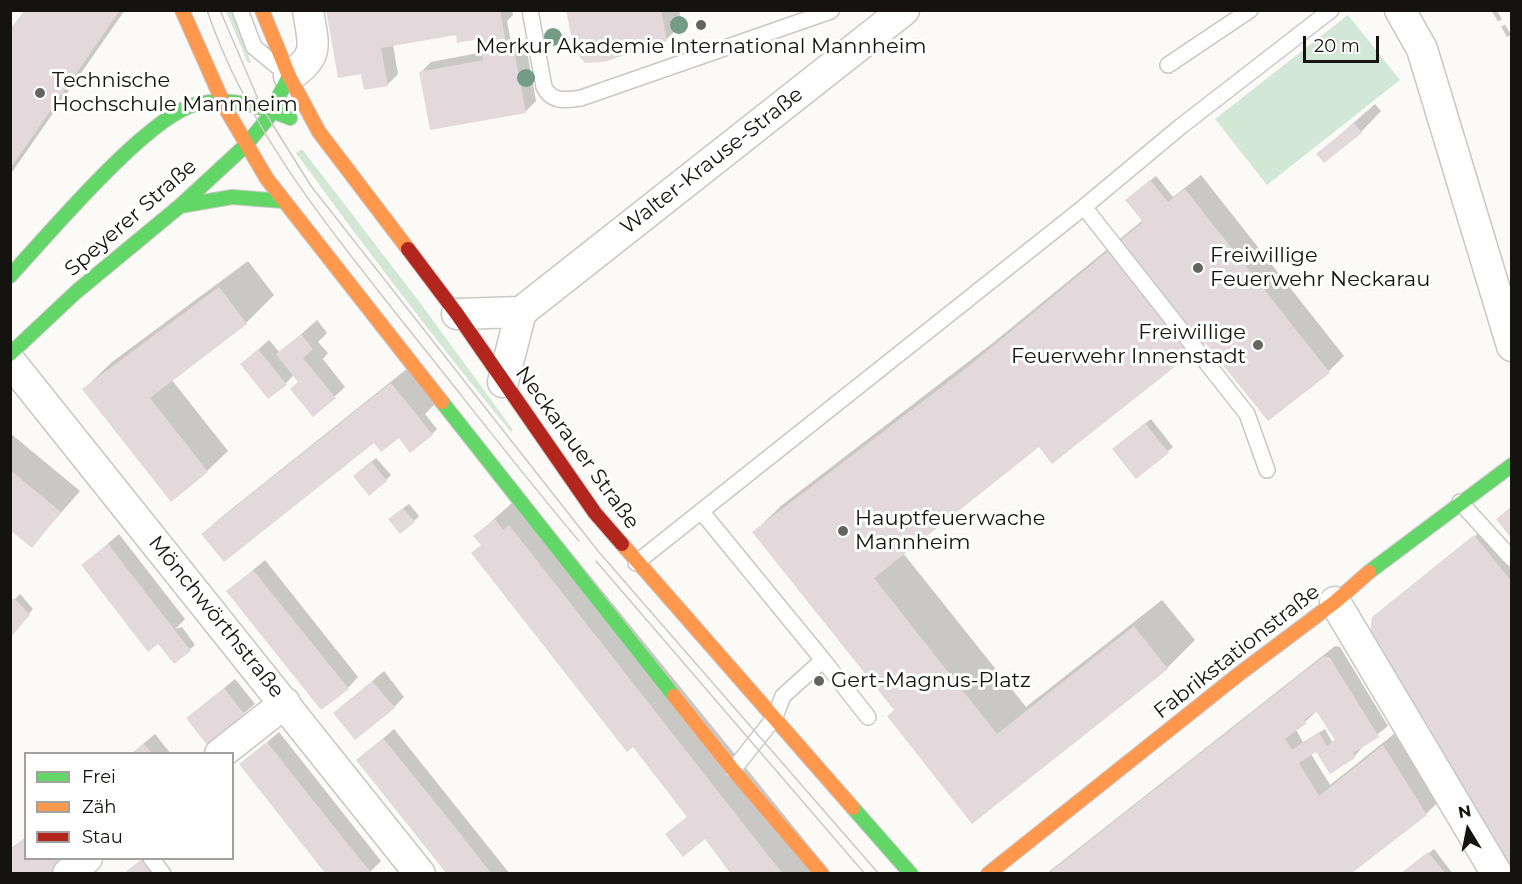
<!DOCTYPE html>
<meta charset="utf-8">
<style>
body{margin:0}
#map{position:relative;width:1522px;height:884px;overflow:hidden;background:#fcfaf7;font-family:Montserrat,sans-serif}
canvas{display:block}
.frame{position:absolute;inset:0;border:12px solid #15130f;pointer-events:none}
.legend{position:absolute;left:24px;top:752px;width:210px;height:108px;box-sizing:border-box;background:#fff;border:2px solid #a1a19f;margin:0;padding:8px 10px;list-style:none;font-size:18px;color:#15130f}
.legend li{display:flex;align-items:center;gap:12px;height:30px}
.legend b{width:30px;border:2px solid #a1a19f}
.north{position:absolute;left:1438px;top:800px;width:60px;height:60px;-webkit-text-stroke:4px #fff;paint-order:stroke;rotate:350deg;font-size:16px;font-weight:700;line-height:24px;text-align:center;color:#15130f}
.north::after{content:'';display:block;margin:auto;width:21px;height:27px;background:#15130f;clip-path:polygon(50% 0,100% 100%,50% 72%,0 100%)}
.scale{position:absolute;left:1303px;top:36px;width:76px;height:27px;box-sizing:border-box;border:3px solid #15130f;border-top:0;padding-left:8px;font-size:18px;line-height:21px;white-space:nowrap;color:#15130f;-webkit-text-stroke:4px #fff;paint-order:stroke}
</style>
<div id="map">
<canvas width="1522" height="884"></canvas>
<div class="frame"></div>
<ul class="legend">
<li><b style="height:8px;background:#63d668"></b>Frei</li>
<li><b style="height:8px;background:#ff974d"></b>Zäh</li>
<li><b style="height:8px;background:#b3261e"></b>Stau</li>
</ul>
<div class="north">N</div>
<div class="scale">20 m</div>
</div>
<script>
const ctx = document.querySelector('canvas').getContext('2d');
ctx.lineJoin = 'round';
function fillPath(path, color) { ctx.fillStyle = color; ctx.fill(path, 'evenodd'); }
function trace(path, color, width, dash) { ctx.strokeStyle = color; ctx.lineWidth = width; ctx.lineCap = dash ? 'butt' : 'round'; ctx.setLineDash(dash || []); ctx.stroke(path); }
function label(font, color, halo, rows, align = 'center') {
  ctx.font = font + ' Montserrat,sans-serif'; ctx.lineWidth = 6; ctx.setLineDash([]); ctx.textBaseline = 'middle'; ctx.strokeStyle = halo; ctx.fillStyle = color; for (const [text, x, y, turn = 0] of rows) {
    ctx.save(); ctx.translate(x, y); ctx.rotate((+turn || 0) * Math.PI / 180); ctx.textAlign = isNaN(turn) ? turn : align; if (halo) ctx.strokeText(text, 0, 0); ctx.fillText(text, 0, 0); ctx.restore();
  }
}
fillPath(new Path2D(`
 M226,11H233L251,63H248Z
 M1348,15L1400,80L1267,185L1215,119Z
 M302,149L418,300L513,430L511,432C436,341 365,248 296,153Z`), '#d2e7d5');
fillPath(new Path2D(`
 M27,10H125L10,175V32Z
 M328,10H512L513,15L507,21L512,47L526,45L536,101L525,112L421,72L431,62L483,52L480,38L460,33L393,45L398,74L387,85L362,72Z
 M568,10H679L682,24L666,40Z
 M1375,104L1381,111L1361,132L1318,154Z
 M1201,175L1344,356L1329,371L1205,341L1039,445L903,553L1026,707L1162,600L1195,640L1167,668L973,822L895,710L754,532L782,505L994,342L1143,220L1132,195L1156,176L1173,197Z
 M248,261L274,295L246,323L171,379L228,451L207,471L84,389L112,362Z
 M317,320L327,333L318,342L328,353L323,359L345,387L334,397L300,381L294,375L286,383L242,364L269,340L280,353Z
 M408,368L436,403L425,414L437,429L432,434L411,450L399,436L374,441L203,534L219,519Z
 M1151,419L1173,447L1136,477L1119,444Z
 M10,433L80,491L32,546L10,528Z
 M376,458L391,475L386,480L360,471Z
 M523,493L832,874H731L705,837L667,834L688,816L475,536Z
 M409,504L419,516L414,521L395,514Z
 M1480,532L1512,571V867L1379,613Z
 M119,534L185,619L175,629L182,627L195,645L174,662L159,642L83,565Z
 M265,560L358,677L348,688L228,591Z
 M20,594L33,609L10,637V604Z
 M1335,646L1340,647L1388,726L1364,745L1354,757L1317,750L1311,754L1330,785L1404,726L1446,794L1426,814L1350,874H1046ZM1318,710L1336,739L1332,742L1325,729L1303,742L1296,730Z
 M384,671L404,697L394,707L335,713Z
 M235,679L255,704L208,743L188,718Z
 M394,729L510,874H448L358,760Z
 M279,732L381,861L368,874H327L241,764Z
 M155,734L171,754H131Z
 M26,837V858H68L49,874H10V849Z
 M1434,849L1453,874H1402Z`), '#0003');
fillPath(new Path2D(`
 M25,10H120L10,169V29Z
 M326,10H500L508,56L515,55L526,113L430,130L419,72L483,60L479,39L457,43L456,35L381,48L388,86L364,90L361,74L338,78Z
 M566,10H661L667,41L604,62L585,63L574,50Z
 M1354,123L1362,133L1324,163L1316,154Z
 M1150,180L1168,202L1185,189L1330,373L1268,421L1205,343L1052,464L1039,447L874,578L997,734L1134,626L1168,669L972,824L887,716L894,710L752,532L964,370L1143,222L1125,200Z
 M219,287L247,324L150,398L208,472L171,502L82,389Z
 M301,334L313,349L303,358L336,398L313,417L290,389L298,382L276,354Z
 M258,349L287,385L268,399L240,364Z
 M391,383L433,435L410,453L399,438L381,452L374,443L224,562L201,534Z
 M1145,423L1169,453L1136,479L1112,449Z
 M371,461L387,481L369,496L353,476Z
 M10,470L61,512L32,548L10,530Z
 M1512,506V539L1496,519Z
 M403,508L415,522L400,534L388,519Z
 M495,519L503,530L509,525L782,873H730L705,839L683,857L665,834L687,817L633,747L627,752L471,553L481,545L473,536Z
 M1474,535L1512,582V870L1370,633L1372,617Z
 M108,544L191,651L174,664L158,644L148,652L81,565Z
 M253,570L349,689L321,710L226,591Z
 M14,598L30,615L10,638V602Z
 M1324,656L1330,658L1379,737L1353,753L1355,758L1330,774L1316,752L1299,763L1319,796L1383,745L1427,815L1352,873H1049ZM1316,711L1335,740L1327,746L1319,732L1292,750L1285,739L1307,723L1304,720Z
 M372,681L395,708L355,740L333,713Z
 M224,688L245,715L207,745L186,718Z
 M383,738L455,827L491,873H446L439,864L356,760Z
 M267,742L358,857L372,873H325L317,863L239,764Z
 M144,744L152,753H132Z
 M26,837V858H70L51,873H10V849Z
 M1428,852L1445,873H1401Z
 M143,858H147L158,873H124Z`), '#e3d9dc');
const lane = new Path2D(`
 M240,10L254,47L277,66
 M530,10L544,87C552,103 566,100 581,98L831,11
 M1168,65L1250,10
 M1084,207L1247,414L1267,470
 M1460,502L1512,559
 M701,511L823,660L783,696L775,717L733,770
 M636,563L1084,207L1180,127L1331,10
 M823,660L868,717
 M151,858L163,874`);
const street = new Path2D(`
 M1400,10L1422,49L1512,346
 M289,76C321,56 313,44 308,10
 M457,314L521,312L904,10
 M10,361L420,874
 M503,382L521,312
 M1335,602L1497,874
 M220,754L285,703
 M68,874L87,858`);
const fast = new Path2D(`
 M180,206L232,197L283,201
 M10,276C47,236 148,115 197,104C227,97 262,106 290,118
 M10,354L76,292L180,206L245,146L268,118L289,76
 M442,402L674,696
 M1369,572L1512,465
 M853,808L911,874`);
const slow = new Path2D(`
 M182,10L226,109L267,179L442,402
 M262,10L289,76L319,132L408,249
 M622,544L853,808
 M674,696L733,770L822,874
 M988,874L1239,674L1335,602L1369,572`);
const jam = new Path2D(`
 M408,249L457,314L595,513L622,544`);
trace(lane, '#c9c7c4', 18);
trace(street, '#c9c7c4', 33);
trace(fast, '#c9c7c4', 16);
trace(slow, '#c9c7c4', 16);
trace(jam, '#c9c7c4', 16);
trace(lane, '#fffefe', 15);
trace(street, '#fffefe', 30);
trace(fast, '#63d668', 14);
trace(slow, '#ff974d', 14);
trace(jam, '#b3261e', 14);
trace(new Path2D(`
 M207,10C247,129 326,224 402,321C461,394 518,469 579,541
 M220,10L261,106L311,186L598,551L879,874
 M596,561L865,874`), '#c9c9c7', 1.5);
trace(new Path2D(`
 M1494,10L1512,41`), '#c9c9c7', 4.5, [12, 6]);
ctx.fillStyle = '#749c85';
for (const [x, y] of [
 [679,25],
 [553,37],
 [526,78]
]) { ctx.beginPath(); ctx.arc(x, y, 9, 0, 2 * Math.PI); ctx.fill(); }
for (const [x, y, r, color] of [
 [701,25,6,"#666460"],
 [40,93,6,"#666460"],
 [1198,268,6,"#666460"],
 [1258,345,6,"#666460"],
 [843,531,6,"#666460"],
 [819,681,6,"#666460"]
]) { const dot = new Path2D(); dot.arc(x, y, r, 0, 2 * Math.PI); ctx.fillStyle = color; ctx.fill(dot); trace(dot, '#fff', 2); }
label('21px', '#15130f', '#fff', [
 ["Merkur Akademie International Mannheim",701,47,"center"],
 ["Technische",52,81],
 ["Hochschule Mannheim",52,105],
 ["Freiwillige",1210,256],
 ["Feuerwehr Neckarau",1210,280],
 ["Freiwillige",1246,333,"right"],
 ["Feuerwehr Innenstadt",1246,357,"right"],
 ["Hauptfeuerwache",855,519],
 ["Mannheim",855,543],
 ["Gert-Magnus-Platz",831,681]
], 'left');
label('21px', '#15130f', '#fff', [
 ["Walter-Krause-Straße",712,161,-38],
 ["Speyerer Straße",131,218,-41],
 ["Neckarauer Straße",577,448,54],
 ["Mönchwörthstraße",216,617,51],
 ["Fabrikstationstraße",1237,652,-38]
]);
</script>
